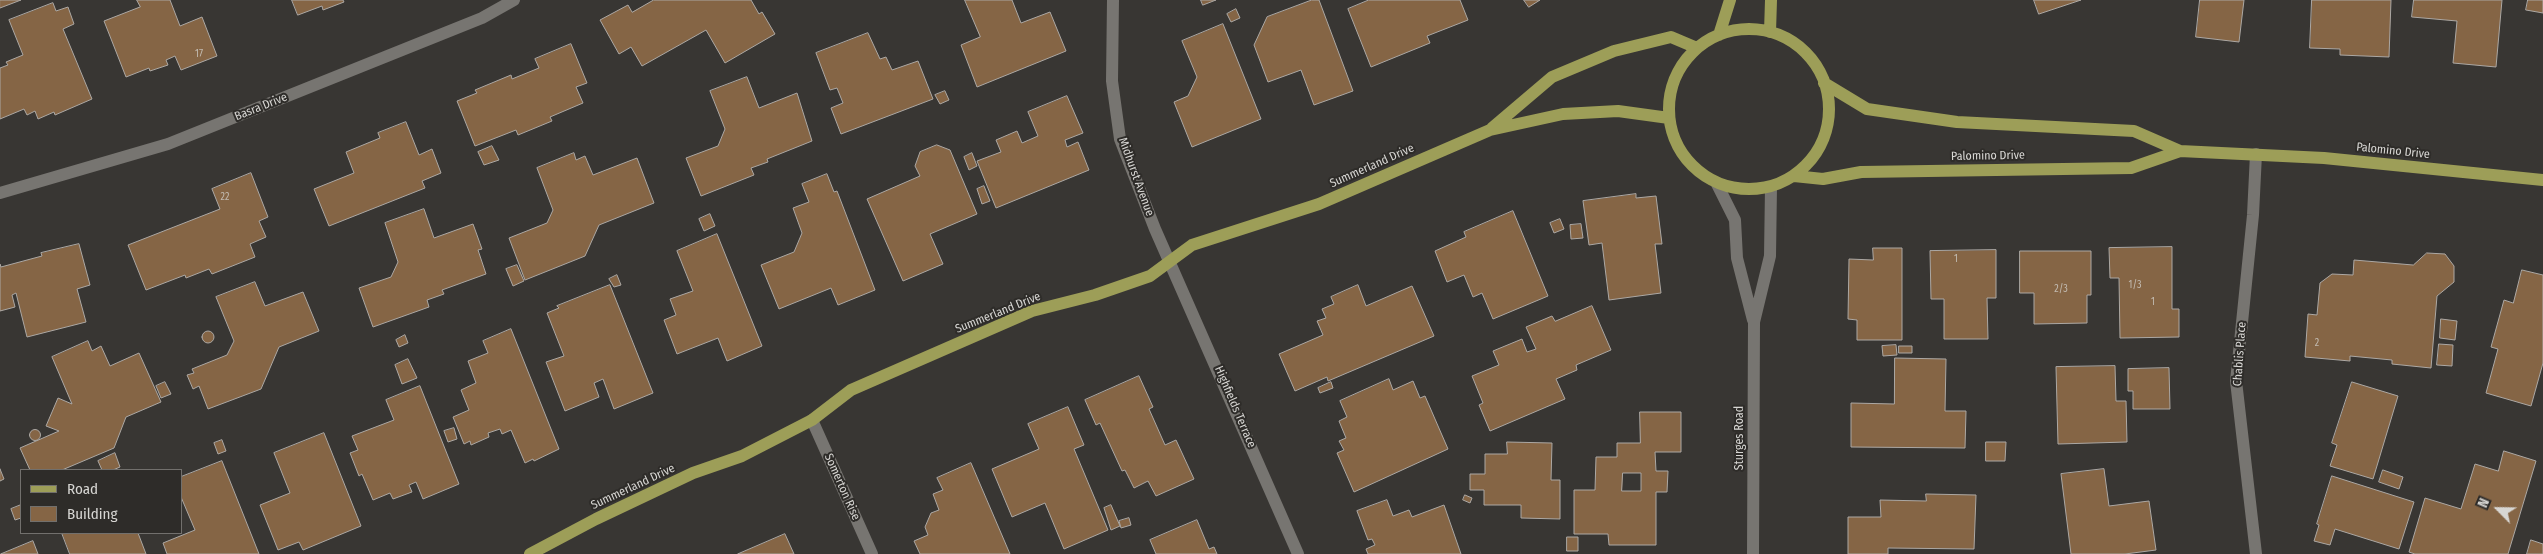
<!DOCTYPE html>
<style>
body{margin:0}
#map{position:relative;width:2543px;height:554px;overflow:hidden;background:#383633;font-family:"Fira Sans Condensed",sans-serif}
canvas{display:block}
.legend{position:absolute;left:20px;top:469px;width:162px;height:65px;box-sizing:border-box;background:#2e2c29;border:1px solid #72706d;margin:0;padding:6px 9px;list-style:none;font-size:15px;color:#d7d6d3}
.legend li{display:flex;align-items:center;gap:10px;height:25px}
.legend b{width:25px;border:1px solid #72706d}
.north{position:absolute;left:2473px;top:484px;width:50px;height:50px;-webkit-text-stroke:4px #2e2c29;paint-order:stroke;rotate:293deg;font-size:14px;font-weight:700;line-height:20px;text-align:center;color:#d7d6d3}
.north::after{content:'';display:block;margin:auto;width:18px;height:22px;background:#d7d6d3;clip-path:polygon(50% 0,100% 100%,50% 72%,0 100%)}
</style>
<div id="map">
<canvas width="2543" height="554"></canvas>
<ul class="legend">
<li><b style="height:6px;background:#9d9e58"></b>Road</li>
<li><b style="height:14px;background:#856545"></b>Building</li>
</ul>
<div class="north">N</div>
</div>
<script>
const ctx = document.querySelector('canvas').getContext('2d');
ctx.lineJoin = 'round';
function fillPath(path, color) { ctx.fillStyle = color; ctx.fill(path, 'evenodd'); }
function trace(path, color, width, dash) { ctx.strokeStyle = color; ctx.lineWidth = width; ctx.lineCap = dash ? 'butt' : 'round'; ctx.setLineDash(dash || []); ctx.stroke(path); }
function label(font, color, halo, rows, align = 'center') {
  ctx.font = font + ' "Fira Sans Condensed",sans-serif'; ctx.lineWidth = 4; ctx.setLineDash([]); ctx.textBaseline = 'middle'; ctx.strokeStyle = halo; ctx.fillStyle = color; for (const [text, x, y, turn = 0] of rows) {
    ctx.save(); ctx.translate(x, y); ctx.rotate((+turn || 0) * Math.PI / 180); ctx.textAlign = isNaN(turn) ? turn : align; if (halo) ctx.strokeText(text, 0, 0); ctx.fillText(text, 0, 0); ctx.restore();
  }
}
const building = new Path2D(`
 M0,0H21L0,8Z
 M137,0H170L180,26L202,17L217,56L181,70L175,56L166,60L168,65L150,71L149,68L126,77L104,21L140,7Z
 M292,0H343L344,2L323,10L322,6L298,15Z
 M654,0H751L759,14L762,12L775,34L725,63L706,30L642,66L631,47L619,54L600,20L628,5L632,12Z
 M965,0H1012L1021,23L1050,12L1066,51L977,87L961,45L980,37Z
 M1201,0H1216L1203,5Z
 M1312,0H1319L1353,91L1314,105L1301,70L1268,82L1254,45L1267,17Z
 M1369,0H1460L1468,20L1427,36L1430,43L1371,67L1348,9Z
 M1524,0H1540L1529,7Z
 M2034,0H2081L2039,14Z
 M2200,0H2244L2239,42L2196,37Z
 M2312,0H2391L2389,57L2340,55V49L2310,48Z
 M2414,0H2502L2496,67L2453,63L2457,21L2412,17Z
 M2528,0H2543V13L2526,10Z
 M53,3L56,11L68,7L74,24L63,29L92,99L55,115L54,112L38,119L35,111L27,115L24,109L0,119V68L8,65L6,62L23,55L9,20Z
 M1236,9L1240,18L1231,22L1227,14Z
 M1223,24L1261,119L1192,147L1174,102L1188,96L1197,77L1182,41Z
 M868,33L880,59L886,57L892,70L918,61L933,99L841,134L831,108L843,103L837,88L830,90L816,53Z
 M571,44L587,83L576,87L583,103L550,117L552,121L518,135L516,130L475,146L457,101L477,93L475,90L511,75L512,79L539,68L535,59Z
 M747,77L759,108L797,93L812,141L767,159L768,162L751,168L754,175L701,196L686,158L718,146L725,129L710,91Z
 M945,91L949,100L940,104L935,95Z
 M1067,96L1083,133L1065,140L1067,147L1078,142L1089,170L996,208L977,161L1001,152L996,140L1017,131L1022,143L1038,136L1028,112Z
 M406,122L419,155L432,149L441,173L422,181L425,188L329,226L314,189L354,173L346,152L380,138L378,133Z
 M937,145L950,150L977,214L930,234L943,264L903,281L867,199L920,176L915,166L920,152Z
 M492,146L499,160L484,165L478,152Z
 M574,153L576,160L585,156L593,175L637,158L654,203L599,225L585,256L525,280L509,238L547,223L553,210L537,168Z
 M972,153L977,166L969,170L964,157Z
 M251,173L268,217L259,221L266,237L250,244L255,257L212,274L209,269L186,278L185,275L146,290L128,245L220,209L212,189Z
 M827,174L834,192L837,191L875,290L838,305L831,288L779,309L761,265L794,252L802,233L793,208L809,202L802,184Z
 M984,186L990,201L982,204L977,189Z
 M1636,194V198L1656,196L1662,244H1655L1661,293L1609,300L1602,243L1589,245L1583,201Z
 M424,209L434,238L473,224L482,249L478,250L486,274L442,290L444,294L427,300L429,307L373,327L359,288L391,277L398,262L385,223Z
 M1513,211L1548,296L1493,319L1482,293L1473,297L1464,275L1447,282L1435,251L1466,237L1464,232Z
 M710,214L715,226L704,231L699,219Z
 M1560,219L1564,229L1554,233L1550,223Z
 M1581,224L1583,238L1571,239L1570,225Z
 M717,234L762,346L727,361L718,338L677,354L664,320L676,315L670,299L693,291L677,251Z
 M79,244L90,285L77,289L86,322L27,337L16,293L12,295L15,307L0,311V264L1,267L42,256L41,253Z
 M2172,247V309H2179V337L2120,338L2119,278H2110L2109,248Z
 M1873,248H1902V340H1857V320L1848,319L1849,259L1873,260Z
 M1996,250V298H1987L1988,339H1944V299H1931L1930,251Z
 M2020,251H2091V295H2087V323L2034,324V293H2020Z
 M2427,253L2445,254L2454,266V282L2437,296L2431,368L2392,364V360L2350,356V361L2305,357L2308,314L2317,315L2320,283L2332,274L2353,275L2354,260L2413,265Z
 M517,265L524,281L513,286L506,269Z
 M2522,270L2543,275V363L2531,406L2486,393L2498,349L2491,347L2504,300L2513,303Z
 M617,275L621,285L614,287L609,279Z
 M255,282L265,306L303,292L319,331L279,347L261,389L208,409L199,386L193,389L187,375L194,373L192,369L227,355L234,341L216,297Z
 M610,285L653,393L614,409L603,379L594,383L599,397L565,411L546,362L564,356L547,313L559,308L557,306Z
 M1358,285L1366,306L1412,286L1434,336L1328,381L1327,377L1295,391L1279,354L1323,335L1317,321L1326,318L1322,309L1334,304L1331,297Z
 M1592,306L1611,350L1576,365L1577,370L1556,379L1565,399L1490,431L1479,405L1483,403L1472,376L1499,365L1493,351L1522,339L1527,352L1536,349L1526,327L1552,316L1555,321Z
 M2441,319L2457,321L2455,340L2440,338Z
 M511,329L559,449L534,461L533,459L525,463L511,430L502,434L500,429L488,433L489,437L471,445L470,441L464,444L453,417L469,410L461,390L476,383L468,361L488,353L483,341Z
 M202 337a6 6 0 1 1 12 0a6 6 0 1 1-12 0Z
 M405,335L408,343L399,347L396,340Z
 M88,341L92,351L101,346L110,366L139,353L161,402L126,417L114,448L62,470H30L20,448L59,431L46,426L58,398L72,404L52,357Z
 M2439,344L2453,345L2452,366L2437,365Z
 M1896,345L1897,355L1883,356L1882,346Z
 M1899,346H1912V353H1899Z
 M1895,358L1946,359L1945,411H1966L1965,448L1851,447V403L1894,404Z
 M408,359L417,378L402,384L395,365Z
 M2115,366L2116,401H2126L2127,442L2058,444L2056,367Z
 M2169,368L2170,409H2133V391H2128V369Z
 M1139,376L1153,407L1149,409L1165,445L1176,440L1194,479L1156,496L1148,481L1134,488L1125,470L1122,471L1100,423L1096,425L1085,400Z
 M1389,379L1393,390L1413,381L1420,398L1425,396L1448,449L1354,492L1337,453L1344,450L1339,441L1346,438L1339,421L1347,417L1340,401Z
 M165,382L171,394L161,398L156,386Z
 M1331,382L1333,388L1320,393L1318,388Z
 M2352,382L2398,396L2373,479L2330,466L2337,445L2332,443Z
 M420,386L459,484L423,499L416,482L409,485L412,492L393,499L390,493L373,500L362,474L359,476L350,453L358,450L352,436L394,420L386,400Z
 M1068,407L1084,445L1074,449L1108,530L1064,549L1045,503L1012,517L992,469L1039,449L1028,424Z
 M1640,412H1681V452H1655L1656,471H1668L1667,492H1656V545H1609L1608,534H1574V490H1595L1596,457H1617V443H1640ZM1623,473H1641V491H1622Z
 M454,428L457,439L448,442L444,431Z
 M29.5 435a5.5 5.5 0 1 1 11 0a5.5 5.5 0 1 1-11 0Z
 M324,433L361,526L303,550L299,542L278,550L260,505L290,493L274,453Z
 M222,440L226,451L218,454L214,443Z
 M1507,442L1552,443L1551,480H1560V519L1521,518V505H1484V490H1470V474H1485V454H1507Z
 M1986,442H2006L2005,461H1986Z
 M2504,451L2536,461L2508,554H2415L2409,552L2425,498L2461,509L2475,464L2498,471Z
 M115,453L120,467L113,470H102L98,461Z
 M222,461L259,554H167L163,543L195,530L181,497V477Z
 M971,463L1010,554H920L914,541L928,535L925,527L931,513L939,510L933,494L943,490L937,478Z
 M0,469L4,479L0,481Z
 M2104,469L2109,506L2149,501L2156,550L2125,554H2071L2061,474Z
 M2383,470L2403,477L2399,489L2379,482Z
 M2332,476L2414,502L2399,549L2335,529L2330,545L2314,541L2319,525L2317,524Z
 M1926,494L1976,495L1974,549L1888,548V554H1848V517H1881L1880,500L1926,501Z
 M1465,495L1472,498L1470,503L1463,500Z
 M1387,500L1393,516L1409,510L1412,517L1444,505L1461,554H1368L1366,549L1375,545L1372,539L1368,540L1357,511Z
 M21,505V518L15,520L11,509Z
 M1111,505L1120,526L1111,530L1104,508Z
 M1129,518L1131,525L1121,528L1119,521Z
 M1197,520L1209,549L1214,547L1217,554H1156L1150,540Z
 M62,533H138L146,554H70Z
 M785,534L794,554H738Z
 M1567,537H1578V551H1567Z
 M2531,540L2543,544V554H2527Z
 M33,541L38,554H1Z`);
fillPath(building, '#856545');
trace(building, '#aca8a4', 1);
trace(new Path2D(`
 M1113,0L1112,81L1120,139L1155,229L1298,554
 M1717,184L1735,220L1737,258L1753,320
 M0,193L168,144L482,18L514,0
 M812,420L872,554
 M1753,554L1754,322L1770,256L1771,187
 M2256,554L2236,381L2253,215L2256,154`), '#777571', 12);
trace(new Path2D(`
 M1669 109a80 80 0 1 1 160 0a80 80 0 1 1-160 0Z
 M1770,32L1771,0
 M1719,35L1730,0
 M1824,83L1867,109L1957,122L2134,131L2180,151
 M1492,128L1552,77L1614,51L1671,37L1697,48
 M1794,176L1823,179L1861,172L2131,168L2180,151L2324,158L2543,180
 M530,554L596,519L693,473L742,456L812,420L851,390L1032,311L1095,295L1150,276L1192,245L1319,204L1490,130L1563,114L1618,111L1669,118`), '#9d9e58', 12);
label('10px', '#c2bab0', null, [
 ["17",199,54],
 ["22",225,197],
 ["1",1956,259],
 ["1/3",2135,285],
 ["2/3",2061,289],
 ["1",2153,302],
 ["2",2317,343]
]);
label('12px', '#d7d6d3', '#2e2c29', [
 ["Basra Drive",261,107,-22],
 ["Palomino Drive",2393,151,6],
 ["Palomino Drive",1988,156,-1],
 ["Summerland Drive",1372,166,-24],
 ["Midhurst Avenue",1136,177,70],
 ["Summerland Drive",998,313,-22],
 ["Chablis Place",2240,354,-86],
 ["Highfields Terrace",1235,407,67],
 ["Sturges Road",1740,438,-90],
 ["Summerland Drive",633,487,-25],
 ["Somerton Rise",842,487,66]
]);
</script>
